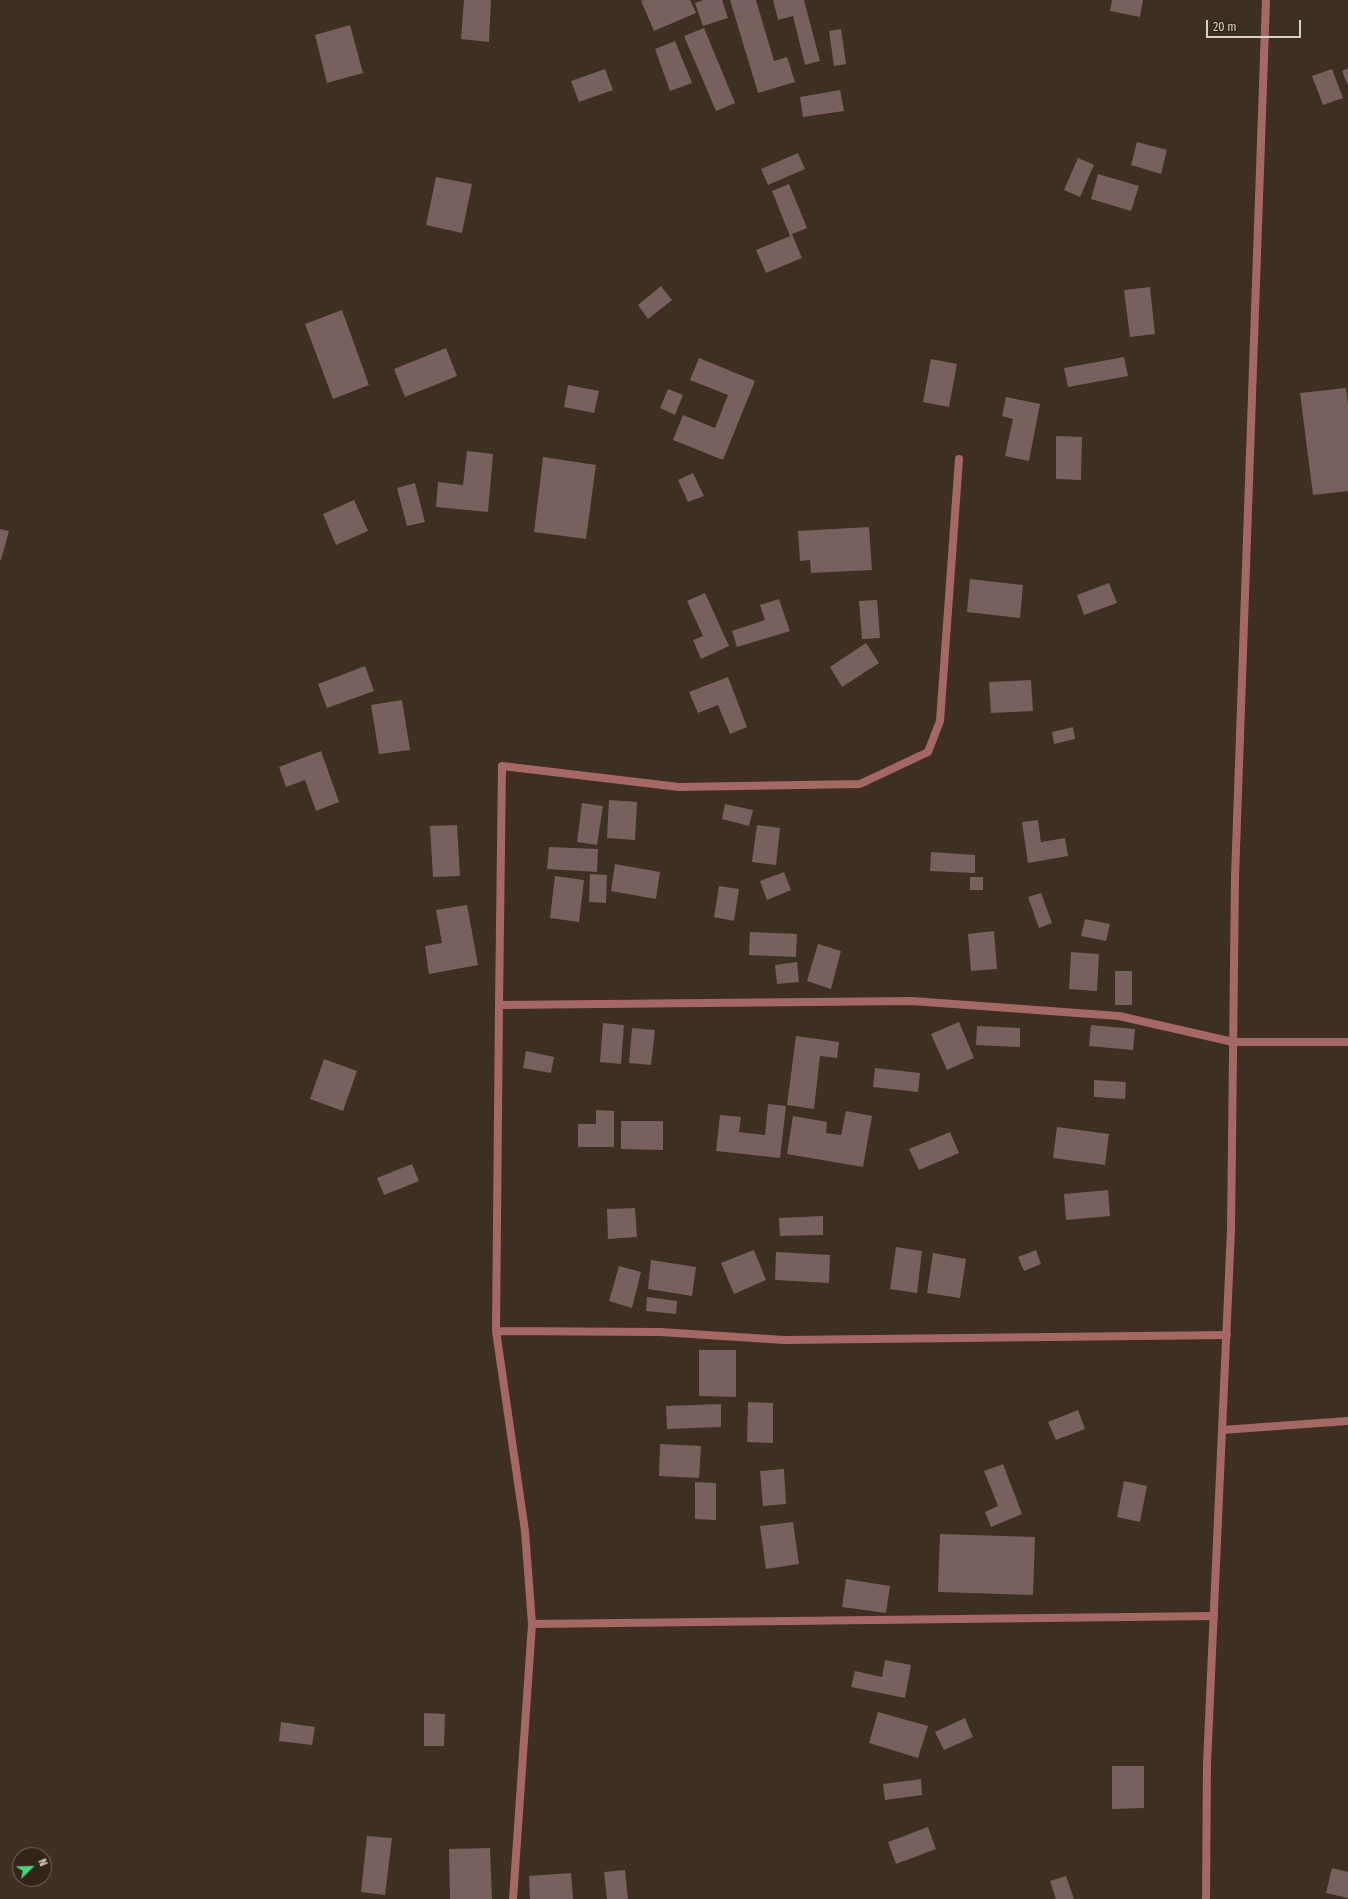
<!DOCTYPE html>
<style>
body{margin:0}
#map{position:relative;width:1348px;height:1899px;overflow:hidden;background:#3d2f21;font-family:"Fira Sans Condensed",sans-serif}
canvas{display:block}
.north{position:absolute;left:12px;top:1847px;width:40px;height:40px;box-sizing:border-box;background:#322517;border:1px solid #75695d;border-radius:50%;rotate:67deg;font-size:11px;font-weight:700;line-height:16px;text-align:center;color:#d9d0c7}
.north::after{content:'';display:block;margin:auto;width:14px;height:18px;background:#45d77a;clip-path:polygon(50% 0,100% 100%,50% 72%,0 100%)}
.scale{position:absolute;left:1206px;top:20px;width:95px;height:18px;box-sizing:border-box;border:2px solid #d9d0c7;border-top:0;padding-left:5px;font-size:12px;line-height:14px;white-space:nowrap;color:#d9d0c7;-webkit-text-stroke:3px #322517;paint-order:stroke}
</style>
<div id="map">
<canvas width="1348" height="1899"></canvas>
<div class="north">N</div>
<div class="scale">20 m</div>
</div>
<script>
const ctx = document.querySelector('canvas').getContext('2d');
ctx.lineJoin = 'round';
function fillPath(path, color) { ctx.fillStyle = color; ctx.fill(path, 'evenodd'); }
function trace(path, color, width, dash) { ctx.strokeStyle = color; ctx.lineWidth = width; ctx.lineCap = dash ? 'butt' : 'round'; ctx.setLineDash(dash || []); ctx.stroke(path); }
fillPath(new Path2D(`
 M464,0H491L489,42L461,39Z
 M643,0H690L696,13L654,31L641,1Z
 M703,0H722L728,18L703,26L695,3Z
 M730,0H756L774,61L787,57L795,82L758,93Z
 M773,0H804L820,61L805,65L793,16L778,20Z
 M1112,0H1143L1140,17L1110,11Z
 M350,25L363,73L327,83L315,35Z
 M704,28L735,103L716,111L684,36Z
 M841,29L846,64L834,66L829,31Z
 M675,41L692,83L670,91L655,49Z
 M1348,68V86L1342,71Z
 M605,69L613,90L579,102L571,81Z
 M1332,69L1343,98L1323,105L1312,76Z
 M840,90L844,111L803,117L800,97Z
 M1137,142L1167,150L1161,174L1131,165Z
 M798,153L805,169L768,185L761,169Z
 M1078,158L1094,165L1080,197L1064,190Z
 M1098,174L1139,186L1131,211L1091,199Z
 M436,177L472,184L462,233L426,225Z
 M789,184L807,228L792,234L802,258L766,273L756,250L790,236L772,191Z
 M661,286L672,300L648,319L638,305Z
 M1150,287L1155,334L1130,337L1124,290Z
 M342,310L369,385L333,399L305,324Z
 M446,348L457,376L405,397L394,369Z
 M1124,357L1128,376L1068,387L1064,368Z
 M699,358L755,381L723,460L673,440L683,415L715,428L728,395L690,380Z
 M931,359L957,364L949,407L923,402Z
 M568,385L599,391L594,413L564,407Z
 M1346,388L1348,405V491L1313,495L1300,393Z
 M668,389L683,395L675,415L660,408Z
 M1006,397L1040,404L1029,461L1005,456L1013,419L1002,416Z
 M1056,436L1082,437L1081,480L1056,479Z
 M467,451L493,454L488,512L436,507L438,482L463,485Z
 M543,457L596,465L586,539L534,532Z
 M693,473L704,496L688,502L678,480Z
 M415,483L425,522L407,526L397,488Z
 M354,500L368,531L336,545L323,514Z
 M869,527L872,570L811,573L810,560L800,561L798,531Z
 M0,529L9,531L1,560H0Z
 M970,579L1023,585L1020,618L967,612Z
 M1109,583L1117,603L1084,615L1077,595Z
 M705,593L729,646L701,659L693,640L703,636L687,601Z
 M779,599L790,631L737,647L732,631L765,620L760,605Z
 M877,600L880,638L862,639L859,601Z
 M866,643L879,663L842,687L830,667Z
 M365,666L374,691L327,708L318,684Z
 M728,677L747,727L730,734L718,705L698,713L689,692Z
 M1031,680L1033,711L991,713L989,682Z
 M402,700L410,750L379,754L371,705Z
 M1073,727L1075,739L1054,744L1052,732Z
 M321,751L339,802L316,811L305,780L286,787L279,767Z
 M609,800L637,802L635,840L607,838Z
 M582,803L603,806L597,845L577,842Z
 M725,804L753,810L749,826L722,819Z
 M1038,820L1041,842L1065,838L1068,856L1028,863L1022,822Z
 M457,825L460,876L433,877L430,826Z
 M757,825L780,828L776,865L752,862Z
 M549,847L598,849L597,872L547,869Z
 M931,852L975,855V873L930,871Z
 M615,864L660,872L656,899L611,891Z
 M784,872L791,890L767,900L760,881Z
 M590,874L607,875L606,903L589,902Z
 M555,876L584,880L579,922L550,918Z
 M970,877H983V890H970Z
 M719,886L739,889L734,921L714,917Z
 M1041,893L1052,923L1039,928L1028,897Z
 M467,905L478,965L429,974L425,946L442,943L436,910Z
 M1085,919L1110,924L1106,941L1081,936Z
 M994,931L997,969L971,971L968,934Z
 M750,932L797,934L796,957L749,955Z
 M818,944L841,951L831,989L807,981Z
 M1071,952L1099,954L1097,991L1069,989Z
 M797,962L799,982L777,984L775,965Z
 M1115,971H1132V1005H1115Z
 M959,1022L974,1058L947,1070L931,1034Z
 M603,1023L624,1025L621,1064L600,1062Z
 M1091,1025L1135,1029L1133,1050L1089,1046Z
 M977,1026L1020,1028V1047L976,1045Z
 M632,1028L655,1030L651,1065L629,1063Z
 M796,1036L839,1042L837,1058L820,1056L814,1109L787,1105Z
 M526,1051L554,1057L551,1073L523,1068Z
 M324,1059L357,1071L343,1111L310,1099Z
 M875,1068L920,1073L918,1092L873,1087Z
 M1094,1080L1126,1082L1125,1099L1094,1097Z
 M768,1104L786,1106L780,1158L716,1151L720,1115L741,1117L739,1132L765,1135Z
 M596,1110L614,1111V1147H578V1124H596Z
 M846,1111L872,1116L863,1167L787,1154L793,1116L827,1122L826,1133L841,1135Z
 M621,1121H663V1150L621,1149Z
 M1057,1127L1109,1134L1105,1165L1053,1158Z
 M950,1132L959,1153L919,1170L909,1149Z
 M412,1164L419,1181L384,1195L377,1178Z
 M1108,1190L1110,1216L1066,1220L1064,1194Z
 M635,1208L637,1237L608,1239L607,1209Z
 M823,1216V1235L780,1236L779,1218Z
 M896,1247L922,1251L917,1293L890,1289Z
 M754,1250L766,1280L734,1294L721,1263Z
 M1036,1250L1041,1264L1024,1271L1018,1257Z
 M776,1252L830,1255L829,1283L775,1280Z
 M933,1253L966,1259L960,1298L927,1293Z
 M651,1260L696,1267L692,1296L648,1289Z
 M619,1266L641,1272L632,1308L609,1301Z
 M647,1297L677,1301L676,1314L646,1311Z
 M699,1350H736V1397L699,1396Z
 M748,1402L773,1403V1443L747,1442Z
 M721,1404V1427L667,1429L666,1406Z
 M1078,1410L1085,1429L1056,1440L1048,1422Z
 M660,1444L701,1446L699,1478L659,1476Z
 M1003,1464L1022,1514L991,1527L985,1512L998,1506L984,1471Z
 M784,1469L786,1504L763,1506L760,1471Z
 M1124,1481L1147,1486L1140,1522L1117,1517Z
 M695,1482L716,1483V1520L695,1519Z
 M793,1522L799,1564L766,1569L760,1526Z
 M940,1534L1035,1537L1033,1595L938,1592Z
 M846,1579L890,1586L886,1613L842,1607Z
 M885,1660L911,1665L905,1698L851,1687L855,1671L882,1677Z
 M878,1712L928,1726L918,1758L869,1743Z
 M424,1713L445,1714L444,1746H424Z
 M965,1718L973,1737L944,1750L935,1732Z
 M281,1722L315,1727L312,1745L279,1741Z
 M1112,1766H1144V1808L1112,1809Z
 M921,1779L922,1795L885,1800L883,1784Z
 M928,1827L936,1849L896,1864L888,1842Z
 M367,1836L392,1838L385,1895L361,1892Z
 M490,1848L492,1899H450L449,1849Z
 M1332,1868L1348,1872V1898L1326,1893Z
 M625,1870L628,1899H607L604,1872Z
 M571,1873L573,1899H530L529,1876Z
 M1066,1876L1074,1899H1056L1050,1881Z`), '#77605d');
trace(new Path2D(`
 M499,1005L502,766L679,787L860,784L928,752L940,721L959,459
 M496,1331L660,1332L784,1340L1227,1335
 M1222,1430L1348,1421
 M1214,1616L532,1624L525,1531L496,1331L499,1005L912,1001L1119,1016L1233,1042H1348
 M513,1899L532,1624`), '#a66865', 8);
trace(new Path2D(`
 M1206,1899L1207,1764L1231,1230L1235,877L1266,0`), '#a66865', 8);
</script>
